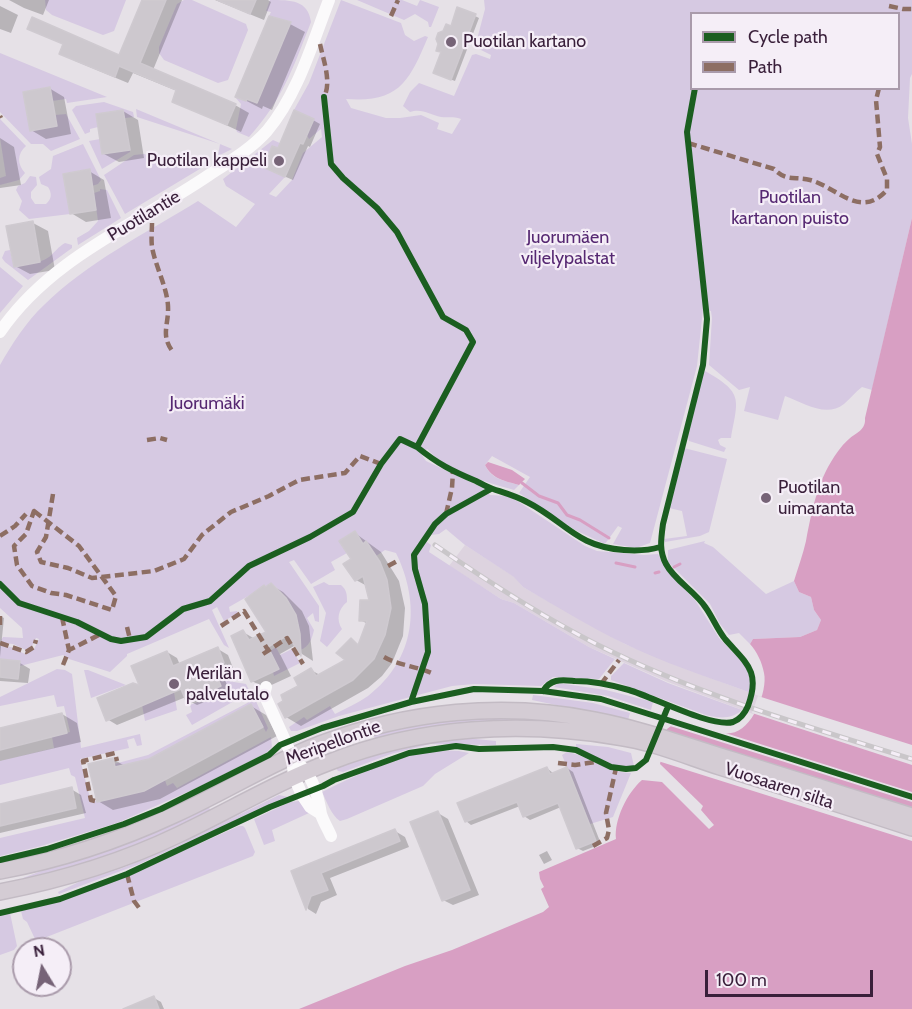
<!DOCTYPE html>
<meta charset="utf-8">
<style>
body{margin:0}
#map{position:relative;width:912px;height:1009px;overflow:hidden;background:#e6e1e7;font-family:Cabin,sans-serif}
canvas{display:block}
.legend{position:absolute;left:690px;top:12px;width:210px;height:78px;box-sizing:border-box;background:#f5eef7;border:2px solid #aa9bab;margin:0;padding:8px 10px;list-style:none;font-size:18px;color:#391f3a}
.legend li{display:flex;align-items:center;gap:12px;height:30px}
.legend b{width:30px;border:2px solid #aa9bab}
.north{position:absolute;left:12px;top:937px;width:60px;height:60px;box-sizing:border-box;background:#f5eef7;border:2px solid #aa9bab;border-radius:50%;rotate:350deg;font-size:16px;font-weight:700;line-height:24px;text-align:center;color:#391f3a}
.north::after{content:'';display:block;margin:auto;width:21px;height:27px;background:#766377;clip-path:polygon(50% 0,100% 100%,50% 72%,0 100%)}
.scale{position:absolute;left:705px;top:970px;width:168px;height:27px;box-sizing:border-box;border:3px solid #391f3a;border-top:0;padding-left:8px;font-size:18px;line-height:21px;white-space:nowrap;color:#391f3a;-webkit-text-stroke:4px #f5eef7;paint-order:stroke}
</style>
<div id="map">
<canvas width="912" height="1009"></canvas>
<ul class="legend">
<li><b style="height:8px;background:#1b5e20"></b>Cycle path</li>
<li><b style="height:8px;background:#8d6e63"></b>Path</li>
</ul>
<div class="north">N</div>
<div class="scale">100 m</div>
</div>
<script>
const ctx = document.querySelector('canvas').getContext('2d');
ctx.lineJoin = 'round';
function fillPath(path, color) { ctx.fillStyle = color; ctx.fill(path, 'evenodd'); }
function trace(path, color, width, dash) { ctx.strokeStyle = color; ctx.lineWidth = width; ctx.lineCap = dash ? 'butt' : 'round'; ctx.setLineDash(dash || []); ctx.stroke(path); }
function label(font, color, halo, rows, align = 'center') {
  ctx.font = font + ' Cabin,sans-serif'; ctx.lineWidth = 4.5; ctx.setLineDash([]); ctx.textBaseline = 'middle'; ctx.strokeStyle = halo; ctx.fillStyle = color; for (const [text, x, y, turn = 0] of rows) {
    ctx.save(); ctx.translate(x, y); ctx.rotate((+turn || 0) * Math.PI / 180); ctx.textAlign = isNaN(turn) ? turn : align; if (halo) ctx.strokeText(text, 0, 0); ctx.fillText(text, 0, 0); ctx.restore();
  }
}
fillPath(new Path2D(`
 M465,545L515,577L523,587L625,644L676,665L775,702L761,717L668,682L589,647L514,603L501,599L449,566Z`), '#ddd3df');
fillPath(new Path2D(`
 M45,0H126L114,31L103,35L52,15L46,10Z
 M184,0H192L246,24L248,30L228,80L218,83L164,60L159,53V47L177,4Z
 M270,0C291,0 308,0 311,22C293,68 283,99 249,137L237,132L236,129L241,104L235,97L257,103L290,22L269,16L271,12L266,11Z
 M341,0L401,23L405,35L414,41L425,36L428,37C409,82 399,103 346,99L351,108L386,118H400L421,115L439,123L437,129L452,134L461,119C452,116 449,118 441,117C430,115 422,108 410,112L403,106L410,92L419,83L454,96L472,55L476,54L490,59L491,55L475,47L485,9L484,0H912V74L910,78L908,118L912,144V218L872,390L862,387C855,392 851,398 844,404C826,418 804,403 785,396L778,420L744,411L750,387L739,390L709,365L712,318L711,311L703,309L697,366L650,543L636,548L613,544L622,528L618,526L605,544L575,530L519,493L530,477L492,456L485,465C491,479 505,481 519,485L514,490C484,481 449,473 427,449L422,455L426,461L481,487L490,495L507,496L519,502L585,546L597,551L644,555L658,554L668,572L695,600L719,638L744,664L748,672L751,683V693C708,677 664,663 623,643C588,626 556,606 523,587L514,577L465,545L446,529L439,534L431,535L424,543L427,542L431,545L429,552L501,599L514,603L589,647L615,659L599,679L553,677L541,686L474,684L452,686L339,716L297,731H291L289,727L304,717L307,720L330,706L335,714C346,708 358,703 368,696C416,659 421,604 396,553L385,550L376,556L367,542L363,544L354,531L339,541L347,553L331,562L335,570L311,584L294,560L289,562L319,606V622L315,621L313,613L307,618L314,630C312,639 309,647 300,650C302,623 293,600 271,583L229,607L230,612L237,611L238,613L224,621L217,607L212,610L229,648L224,645L209,619L127,654V656L110,672L69,659L63,655L20,666V661L0,659V646L11,647L25,654L34,649L39,639L36,638L31,648L26,650L13,644L3,643L1,640L3,637L23,638L22,628L0,608V365C12,344 26,322 44,305C85,264 149,231 198,201L236,227L255,204L226,186L223,179L273,140L282,144L280,149L272,146L263,167L285,177L269,194L276,197L292,180L303,153L322,137L321,129L309,139L294,110L309,83ZM692,14H898V88H692Z
 M357,0H402L417,6L420,0L439,7L431,27H429L428,22L415,14L404,20Z
 M0,53L107,97L67,103L66,99L52,101L49,87L23,92L30,131L56,126L55,115L66,114L80,139L51,151L43,144H31L0,112Z
 M104,102L133,112L134,117L125,118L123,110L96,114L98,127L90,129V132L85,134L72,110L76,106Z
 M136,109L232,149L218,156L220,144L137,117Z
 M0,119L26,146C17,154 17,164 25,173L19,180L0,185V178L6,176L0,138Z
 M100,139L103,154L130,150V152L102,169L89,141Z
 M83,144L101,180L98,184L92,186L89,169L63,174L70,214L29,219L19,210L22,201L16,190L18,186L25,183L30,176L36,177L37,185L31,192V198L35,204H46C52,199 52,193 48,187L41,184L39,177L51,169L53,156Z
 M144,154L190,166L195,167L205,162L208,164L125,214L104,175L134,155Z
 M100,189L107,190L121,218L78,245L77,238L89,231L98,221L94,193L100,191Z
 M65,243L72,245V248L28,280L5,262L2,258L5,251L10,250L14,266C25,264 40,264 49,257C55,252 58,247 65,243Z
 M0,267L23,286L0,313Z
 M705,371C744,393 738,399 731,438H721L718,440L720,445L726,448L724,452L689,441L688,437L702,376Z
 M684,448L727,459L709,532L700,536L665,542L664,539L687,536L682,511L669,508Z
 M705,541L704,543L713,547L766,594L794,581L799,592L811,597L814,610L821,620L817,630L800,637L753,639L750,644L739,633L729,635L720,624L710,604L668,562V550Z
 M324,582L329,585H341C347,590 347,595 347,602C338,609 336,620 342,629L327,647L320,641L326,613L313,587Z
 M276,647L280,655L292,649L300,663L274,676L273,672L279,669L273,657L264,655Z
 M624,663L668,683L742,710C731,720 719,718 706,715L611,680V676Z
 M227,665L230,673L228,681L246,684L250,692L192,725L186,715L192,712L190,705L203,700L201,694L221,686L215,670Z
 M57,669L65,670L72,674L81,748L140,734L142,745L137,746L134,738L127,740L129,748L80,759L91,802L144,791L165,780L167,786L173,783L177,788L271,737L272,747L266,753L201,786L117,823L41,846L0,856V838L85,818L75,777L71,775L69,768L0,785V761L54,748L52,737L70,732L64,706L57,707L54,695L0,706V697Z
 M84,670H88L126,685L91,698Z
 M558,683L606,690L653,702L651,710L608,696L554,687Z
 M174,692L177,710L145,721L142,705Z
 M533,695L593,703L630,713L628,720L532,700Z
 M255,699L268,728L266,732L251,705L149,759L115,767L114,764L148,755Z
 M510,716V721L424,730L375,739L374,736C418,718 463,719 510,716Z
 M466,738L496,741V745L430,744L391,754L343,772L338,771L335,767L350,761L425,741Z
 M576,744L608,747L631,753L634,766H614L576,749Z
 M435,750L459,751L469,753L435,774L423,786L347,819L340,821C331,815 327,802 322,792C358,774 396,756 435,750Z
 M567,752C590,756 607,773 631,773L613,817L590,824L562,755Z
 M279,795L288,797L137,865L59,894L58,892L83,880L120,869L176,846Z
 M299,801L309,813L272,830L275,841L264,845L254,819L290,802Z
 M208,807L211,810L204,816L176,830L97,860L23,880V878Z
 M239,826H243L245,828L255,852L253,856L39,940L35,939L27,922L23,919L21,911C97,891 167,858 239,826Z
 M10,913L17,946L14,950L0,955V916Z`), '#d6c9e2');
fillPath(new Path2D(`
 M912,218V1009H299L405,966L452,950L543,912L549,907L541,889L544,887L540,879L539,872L616,839C614,820 627,793 642,780L662,782L709,829L714,825L701,810L703,806L660,764L667,729L671,726C689,728 712,736 731,733C752,731 768,691 764,673C762,662 757,652 750,644L753,639L800,637L817,630L821,620L814,610L811,597L799,592L794,581C798,568 803,554 806,541C812,510 817,483 834,457C838,451 844,443 849,439C857,432 866,430 865,418Z
 M488,462L512,470L525,479L519,485C505,481 492,479 485,465Z`), '#d89fc3');
fillPath(new Path2D(`
 M758,696L912,745V765L752,713Z
 M677,720L700,725L912,792V802L667,725Z
 M663,730L912,809V841L658,761Z`), '#e6e1e7');
fillPath(new Path2D(`
 M9,0H49L43,15L24,8Z
 M143,0H182L153,70L235,105L249,113L241,132L174,101L177,91L133,73L128,83L75,61L61,53L65,45L29,28L120,57Z
 M215,0H268L271,2L264,20Z
 M0,6L18,15L11,33L0,29Z
 M475,16L479,18L455,81L439,75Z
 M290,24L305,32L272,110L263,106L262,109L237,96Z
 M49,88L64,97L71,134L46,139L31,130Z
 M123,111L138,120L144,158L119,162L104,154Z
 M313,120L320,124L310,147L308,146L293,180L272,171L278,150Z
 M0,138L14,147L21,185L0,188Z
 M89,171L104,180L111,218L86,222L71,213Z
 M33,223L48,231L55,270L30,274L15,266Z
 M355,533L381,552L399,581L405,608L403,636L392,663L382,676L368,688L301,726L286,717L300,687L311,670L320,675L347,660L352,640L359,645L368,624L360,620L371,602L367,586L356,580L345,564L353,559Z
 M271,585L283,592L302,611L309,626L313,661L302,654L296,645L280,654L291,676L265,688L252,681L243,632L255,639L268,632Z
 M0,616L4,618L0,657Z
 M218,649L228,655L233,668L222,673L230,692L197,705L187,700L186,697L117,725L107,719L142,687L167,652L177,658L180,665Z
 M0,661L20,663L30,669L28,683L0,681Z
 M251,706L266,715L277,736L160,799L113,810L98,801L113,759L125,766L150,761Z
 M62,714L77,723L81,742L0,761V729Z
 M547,768L554,774L567,768L573,772L601,844L583,851L577,848L561,807L530,820L524,816L520,806L471,825L466,821Z
 M71,789L81,795L86,813L0,833V806Z
 M438,813L448,819L479,895L453,905L443,900Z
 M395,831L405,837L409,847L330,878L337,895L321,902L316,914L308,909L293,871Z
 M547,851L552,860L544,864L539,855Z
 M154,998L161,1002L164,1009H126Z`), '#0003');
trace(new Path2D(`
 M522,483L539,496L558,503L567,515L580,520L609,538
 M616,563L635,567
 M674,567L680,564
 M655,573L659,572`), '#d89fc3', 3);
const building = new Path2D(`
 M142,0H166L140,63L236,104L227,125L172,102L176,90L119,66L115,77L59,54L63,44L27,29L32,17L119,55Z
 M217,0H256L250,14Z
 M457,7L476,14L451,80L433,73L441,52L436,51L438,44L436,39L438,33L443,31L446,24L451,26Z
 M269,16L291,22L257,103L247,99L246,101L235,97Z
 M50,87L57,126L30,131L23,92Z
 M123,110L130,150L102,154L96,114Z
 M294,110L314,119L303,144L300,143L285,177L263,167L272,146L278,148Z
 M90,169L96,210L70,214L63,174Z
 M33,221L40,262L14,267L6,226Z
 M355,531L363,544L366,541L380,562L387,580L391,608L385,635L374,659L353,680L285,718L278,704L283,701L281,695L298,686L294,678L311,668L316,676L345,660L336,653L351,638L358,645L367,621H359L360,600H369L363,576L355,581L343,564L351,559L339,541Z
 M271,583L286,598L296,615L300,634L301,656L288,635L268,647L279,669L251,682L231,636L243,630L249,640L266,632L245,599L264,585L265,587Z
 M218,647L224,663L213,667L221,686L186,701L181,689L106,721L97,698L133,683L139,685L131,666L167,651L173,666Z
 M0,659L20,661L18,679L0,677Z
 M251,704L263,727L144,791L97,802L88,764L113,758L115,767L149,759Z
 M62,713L67,733L0,750V728Z
 M547,767L550,774L567,767L596,841L576,849L558,803L523,817L517,802L465,822L457,803Z
 M72,787L76,808L0,826V804Z
 M438,811L470,890L442,901L410,822Z
 M395,829L400,841L321,873L328,890L311,896L306,910L291,871Z
 M154,996L159,1009H123Z`);
fillPath(building, '#cdc8ce');
trace(building, '#cfcad0', 1.5);
const major = new Path2D(`
 M0,871C60,860 118,841 174,815C223,793 270,763 320,744C407,711 504,701 595,720C642,729 687,746 733,760C793,779 852,797 912,816
 M0,892C61,880 122,862 178,835C229,811 277,782 330,762C421,726 522,721 618,737C653,742 686,756 720,767C784,787 848,807 912,828`);
trace(major, '#c3bbc4', 18);
trace(new Path2D(`
 M0,332C50,258 137,224 209,175C229,162 251,149 267,131C298,94 312,44 329,0
 M266,687L264,694L292,756L294,777L302,795L310,807L321,814
 M301,766C314,779 318,796 321,814C323,821 328,829 331,836`), '#fbfafb', 12);
trace(major, '#d4ccd4', 15);
const rail = new Path2D(`
 M435,545C487,581 541,616 598,645C698,695 806,726 912,759`);
trace(rail, '#c9c6c9', 5);
trace(rail, '#f5eef7', 3, [9]);
trace(new Path2D(`
 M889,6L903,9H912
 M391,16L398,0
 M320,44C323,59 332,82 324,97
 M0,116L1,118
 M688,143L774,169C787,182 794,176 810,180C837,187 860,220 887,190V179L877,154L880,147L876,100L879,88
 M152,223C152,230 151,239 152,247C155,265 167,287 168,306C169,325 160,335 173,352
 M147,440L160,438L167,440
 M53,494L46,537L37,552L41,562L68,568L92,578L154,571L184,559L202,535L231,512L269,496L299,480L345,473L360,456L381,464
 M34,511L79,546L116,596L112,610L66,595L51,593L32,586L17,565L14,546L26,534Z
 M446,514L452,488L453,471
 M0,536L15,526L26,514
 M388,566L399,560
 M0,616V629
 M62,617L69,650
 M221,626L244,611L268,650
 M127,627L130,639
 M0,643L26,652L34,647L36,640
 M263,654L287,638L303,664
 M384,657C400,666 417,666 434,674
 M63,665L69,650L101,634
 M601,684L619,660
 M558,763L575,765L596,762
 M95,801L91,800L83,761L115,753L117,761
 M593,846L607,838L609,830L606,813L616,768
 M127,874L134,901L140,909`), '#8d6e63', 4.5, [9, 4.5]);
trace(new Path2D(`
 M417,447C438,464 452,471 476,481C482,484 487,487 493,489C505,493 516,496 527,502C565,521 576,547 624,550C637,551 647,551 660,547
 M0,584L19,603L77,622L111,639L121,641L146,637L183,609L210,601L249,566L310,537L353,512L381,464L400,439L417,447L473,342L466,330L443,317L397,232L377,208L343,178L331,164L324,97
 M543,691C551,678 562,680 575,681C593,681 612,685 629,690C653,697 712,728 733,722C741,719 745,713 748,706C761,671 746,663 725,639C717,629 713,618 706,608C695,591 675,581 666,564C659,551 661,539 663,524L703,365L707,319L687,132L695,88
 M411,702L428,652L425,604L415,569L414,555L435,524L446,514L491,489
 M0,860L47,849L124,824L161,809L269,755L280,745L322,728L411,702L474,689L543,691L601,699L912,797
 M0,913L60,899L127,874L270,807L323,786L334,780L409,753L456,746L479,749L553,747L576,750L611,767L626,769L636,768L646,760L667,709`), '#1b5e20', 6);
for (const [x, y, r, color] of [
 [451,42,6,"#766377"],
 [279,161,6,"#766377"],
 [766,498,6,"#766377"],
 [174,684,6,"#766377"]
]) { const dot = new Path2D(); dot.arc(x, y, r, 0, 2 * Math.PI); ctx.fillStyle = color; ctx.fill(dot); trace(dot, '#f5eef7', 2); }
label('18px', '#391f3a', '#f5eef7', [
 ["Puotilan kartano",463,42],
 ["Puotilan kappeli",267,161,"right"],
 ["Puotilan",778,488],
 ["uimaranta",778,509],
 ["Merilän",186,674],
 ["palvelutalo",186,695]
], 'left');
label('18px', '#562872', '#f5eef7', [
 ["Puotilan",790,198],
 ["kartanon puisto",790,219],
 ["Juorumäen",568,238],
 ["viljelypalstat",568,259],
 ["Juorumäki",207,404]
]);
label('18px', '#391f3a', '#f5eef7', [
 ["Puotilantie",144,216,-31],
 ["Meripellontie",333,743,-20],
 ["Vuosaaren silta",779,786,18]
]);
</script>
